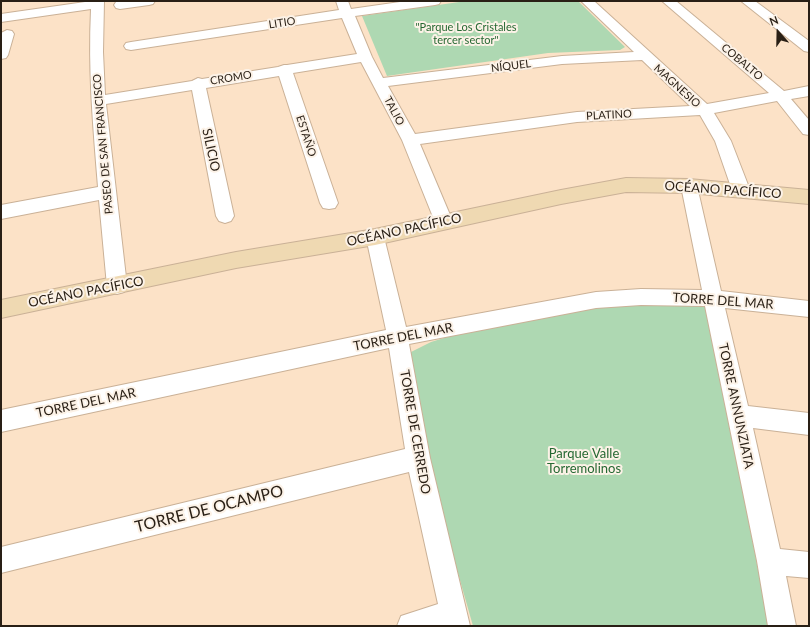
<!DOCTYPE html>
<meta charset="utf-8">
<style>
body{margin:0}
#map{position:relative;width:810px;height:627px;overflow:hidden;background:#fce2c7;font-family:Lato,sans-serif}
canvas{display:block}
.frame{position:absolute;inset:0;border:2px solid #291f15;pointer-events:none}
.north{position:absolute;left:758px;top:12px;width:40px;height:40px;-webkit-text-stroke:3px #fcf2e7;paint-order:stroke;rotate:340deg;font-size:11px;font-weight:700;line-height:16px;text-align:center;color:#291f15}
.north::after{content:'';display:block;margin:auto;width:14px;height:18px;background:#291f15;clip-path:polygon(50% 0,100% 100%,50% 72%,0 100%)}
</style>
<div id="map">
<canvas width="810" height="627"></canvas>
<div class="frame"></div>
<div class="north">N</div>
</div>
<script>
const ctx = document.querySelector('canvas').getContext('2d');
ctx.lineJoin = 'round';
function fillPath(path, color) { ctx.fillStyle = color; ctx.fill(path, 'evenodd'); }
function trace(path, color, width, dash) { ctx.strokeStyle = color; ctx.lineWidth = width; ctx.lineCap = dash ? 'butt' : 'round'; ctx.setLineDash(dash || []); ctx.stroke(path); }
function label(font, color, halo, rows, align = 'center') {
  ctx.font = font + ' Lato,sans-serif'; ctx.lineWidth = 4; ctx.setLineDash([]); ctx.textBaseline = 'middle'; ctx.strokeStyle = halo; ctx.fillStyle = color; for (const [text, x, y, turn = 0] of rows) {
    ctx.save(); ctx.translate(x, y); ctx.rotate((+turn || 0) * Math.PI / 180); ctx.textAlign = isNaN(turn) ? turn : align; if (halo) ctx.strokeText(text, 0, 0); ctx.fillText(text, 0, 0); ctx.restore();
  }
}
fillPath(new Path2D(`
 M466,1H578L625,47L620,50L548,53L387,76L362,16Z
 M607,303H687L707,307L769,626H473L442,517L407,354L431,342L470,330Z`), '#aed8b2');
const street = new Path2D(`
 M92,1H104L103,52L105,95L192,81L198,78L202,79L278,67L284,65H287L357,54L342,18L131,50L126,49L124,46L126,43L131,42L339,10L336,1H348L351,9L407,1H441L439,4L435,5L355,16L372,57L383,78L562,56L634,52L581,1H594L707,104L769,93L662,1H676L784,91L809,86V96L791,99L809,120V135L803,134L777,101L714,113L731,141L750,190L747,194L741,196L735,194L732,190L715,141L700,115L577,122L420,144L453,222L450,227L444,229L438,227L435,222L402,140L361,62L293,73L338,203L335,208L329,209L323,208L320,203L279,76L206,88L234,216L231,221L225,223L219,221L216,216L192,90L106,104L127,286L124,292L117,294L110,292L107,286L99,200L1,219V205L98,187C93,126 88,71 91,9L1,22V14ZM642,60L690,106L577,112L415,134L388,86L562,64Z
 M121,1H155L153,4L149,5L120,9L116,8L114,5L116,2Z
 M741,1H755L809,41V52L804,51Z
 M7,30L12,31L14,34L8,55L6,58L1,59V33Z
 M689,180L695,182L697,186L721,291L809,301V317L725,308L748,406L809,413V435L753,428L780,549L809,552V578L786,576L796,626H768L757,561L705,306L641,305L596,308L409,344L430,458L470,626H397L401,616L438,604L409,472L1,573V547L405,449L389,348L1,432V410L386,330L366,237L369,232L375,230L381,232L384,237L406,327L596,292L641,289L702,290L681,186L683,182Z`);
const secondary = new Path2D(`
 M626,178L689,179L809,190V204L689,193L626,192L561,204L375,245L236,268L1,318V300L236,252L375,229L561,190Z`);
trace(street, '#cab197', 2);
trace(secondary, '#cab197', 2);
fillPath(street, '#fff');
fillPath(secondary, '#efd9b2');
label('11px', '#291f15', '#fcf2e7', [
 ["LITIO",282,23,-9],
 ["COBALTO",742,62,40],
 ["NÍQUEL",511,66,-7],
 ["CROMO",231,78,-9],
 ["MAGNESIO",677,86,42],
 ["TALIO",394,111,62],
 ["PLATINO",609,115,-3],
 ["ESTAÑO",306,136,72],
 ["PASEO DE SAN FRANCISCO",103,144,-95]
]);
label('11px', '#256832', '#fcf2e7', [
 ["\"Parque Los Cristales",466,27],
 ["tercer sector\"",466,40]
]);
label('13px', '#291f15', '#fcf2e7', [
 ["SILICIO",211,150,78],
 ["OCÉANO PACÍFICO",723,190,4],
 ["OCÉANO PACÍFICO",404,230,-12],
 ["OCÉANO PACÍFICO",86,292,-11],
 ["TORRE DEL MAR",723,301,4],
 ["TORRE DEL MAR",403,337,-11],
 ["TORRE DEL MAR",86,403,-12],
 ["TORRE ANNUNZIATA",736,406,78],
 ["TORRE DE CERREDO",415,432,80]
]);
label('13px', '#256832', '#fcf2e7', [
 ["Parque Valle",584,454],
 ["Torremolinos",584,469]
]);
label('16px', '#291f15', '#fcf2e7', [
 ["TORRE DE OCAMPO",209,509,-14]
]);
</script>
